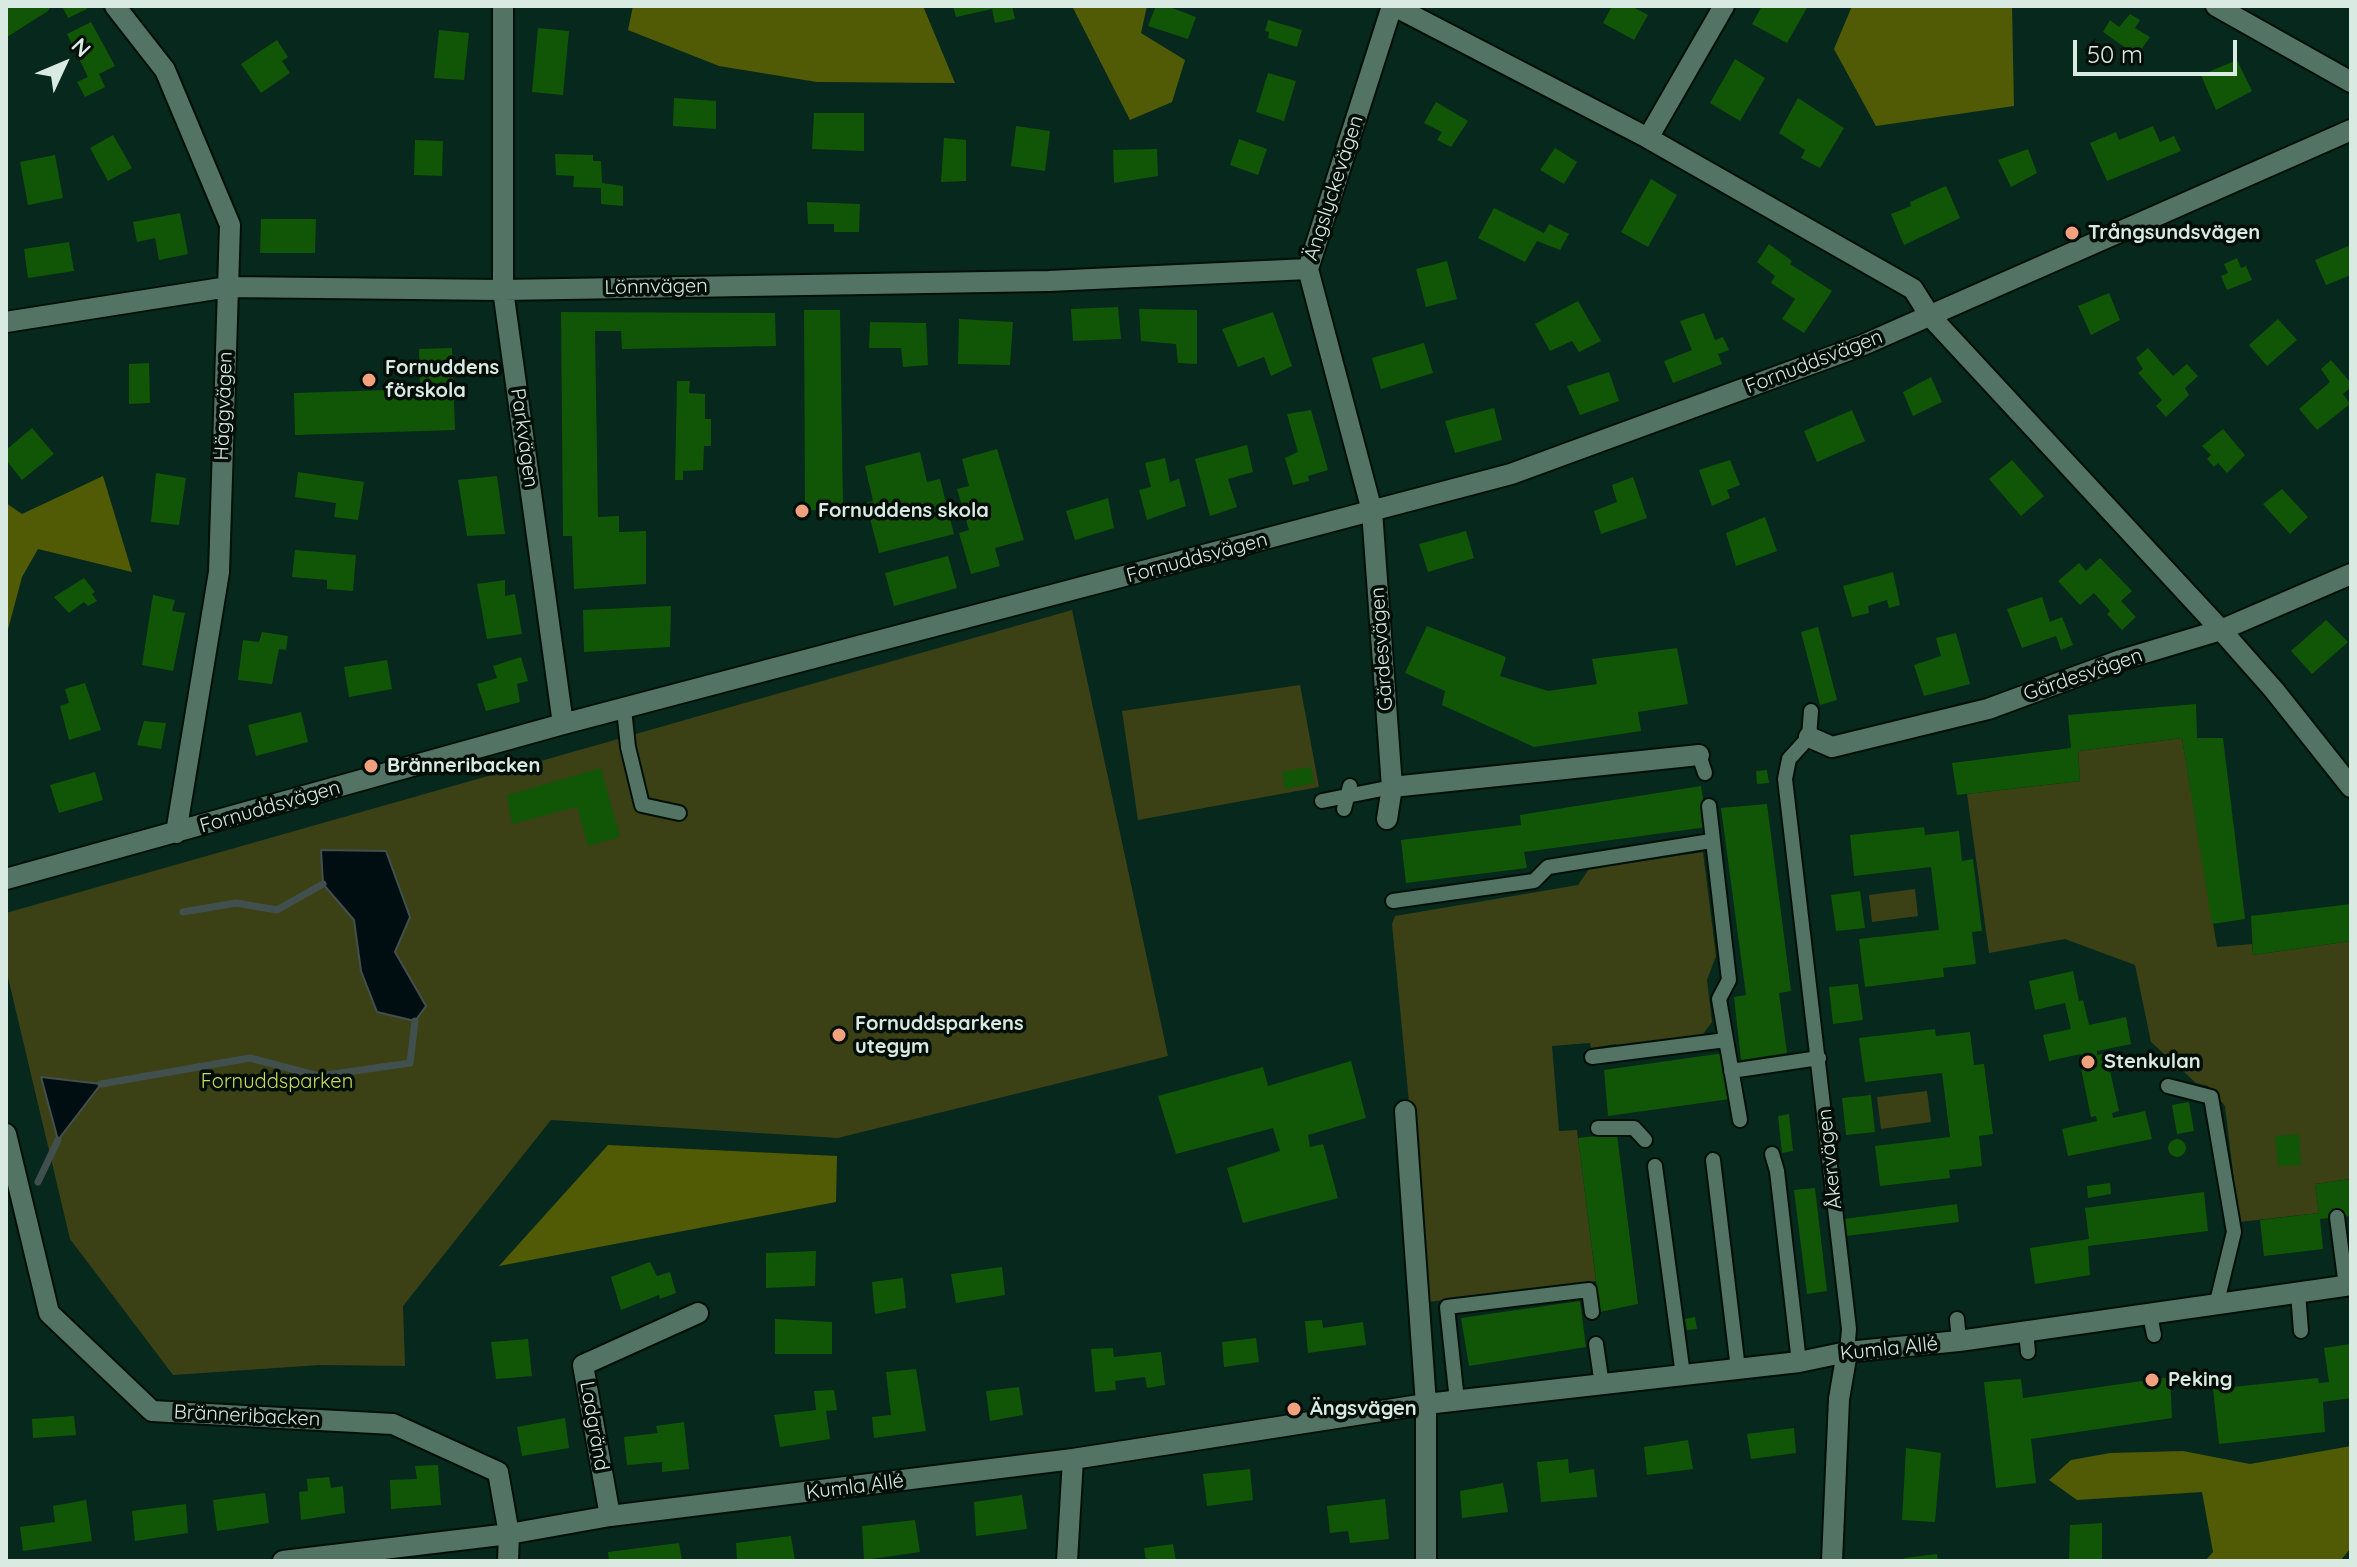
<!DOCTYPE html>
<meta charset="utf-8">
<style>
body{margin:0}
#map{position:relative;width:2357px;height:1567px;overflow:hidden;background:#07281c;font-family:Quicksand,sans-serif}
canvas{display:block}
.frame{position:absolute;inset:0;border:8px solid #d8eae1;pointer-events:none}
.north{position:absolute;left:24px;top:24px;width:80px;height:80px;-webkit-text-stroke:6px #030e09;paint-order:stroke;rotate:46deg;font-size:22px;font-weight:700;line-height:32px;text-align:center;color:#d8eae1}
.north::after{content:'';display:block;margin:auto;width:28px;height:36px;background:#d8eae1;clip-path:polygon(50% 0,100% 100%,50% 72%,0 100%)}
.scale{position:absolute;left:2073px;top:40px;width:164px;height:36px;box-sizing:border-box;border:4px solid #d8eae1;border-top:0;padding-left:10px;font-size:24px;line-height:28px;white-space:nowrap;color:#d8eae1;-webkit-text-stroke:6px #030e09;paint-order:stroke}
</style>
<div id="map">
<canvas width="2357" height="1567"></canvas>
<div class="frame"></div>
<div class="north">N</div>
<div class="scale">50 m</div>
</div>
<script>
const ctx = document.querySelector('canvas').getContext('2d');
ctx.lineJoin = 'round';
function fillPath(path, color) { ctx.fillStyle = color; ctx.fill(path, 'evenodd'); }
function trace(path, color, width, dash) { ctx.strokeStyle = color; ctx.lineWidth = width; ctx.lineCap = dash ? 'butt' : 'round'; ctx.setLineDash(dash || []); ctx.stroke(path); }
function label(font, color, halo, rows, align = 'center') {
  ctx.font = font + ' Quicksand,sans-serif'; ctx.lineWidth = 7; ctx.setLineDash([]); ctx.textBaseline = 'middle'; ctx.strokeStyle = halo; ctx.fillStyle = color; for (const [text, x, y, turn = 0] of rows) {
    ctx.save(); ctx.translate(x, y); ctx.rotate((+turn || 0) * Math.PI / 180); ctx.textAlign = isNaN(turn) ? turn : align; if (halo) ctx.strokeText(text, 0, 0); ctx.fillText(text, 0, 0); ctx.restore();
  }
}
fillPath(new Path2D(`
 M1072,610L1168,1056L838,1138L551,1120L403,1306L405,1366L320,1365L173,1375L70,1239L6,969V913Z
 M1300,685L1319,787L1138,820L1122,711Z
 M2182,738L2217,947L2252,944L2253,955L2351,941V1179L2315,1184L2319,1213L2239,1222L2225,1106L2208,1086L2196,1083L2151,1042L2135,965L2065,939L1989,953L1967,794L2080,781L2078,751Z
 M1703,852L1716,956L1707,980L1712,1022L1701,1037L1617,1049L1616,1044L1591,1048L1590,1043L1552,1046L1559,1131L1577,1130L1596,1281L1428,1302L1392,924L1395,916L1578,885L1589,869Z
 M1915,889L1918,916L1872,922L1869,895Z
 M1927,1091L1931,1122L1881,1129L1877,1097Z`), '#3b4115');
fillPath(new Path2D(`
 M633,6H923L955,83L817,82L719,66L628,30Z
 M1072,6H1147L1141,33L1185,60L1172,102L1130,120Z
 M1852,6H2012L2014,106L1876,126L1834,49Z
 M103,476L132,572L38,549L22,577L6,637V503L22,514Z
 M608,1145L837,1156L836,1202L499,1266Z
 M2351,1446V1548L2340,1561H2205L2213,1552L2202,1492L2077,1500L2049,1480L2071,1460L2110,1453L2183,1451L2250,1464Z`), '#515b05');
const water = new Path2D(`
 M321,850L386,851L410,917L395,952L426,1006L415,1021L377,1012L361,971L354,920L323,884Z
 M41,1077L101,1084L58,1140Z`);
fillPath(water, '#000e11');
trace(water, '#41504f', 2);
trace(new Path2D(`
 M183,912L236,903L277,910L323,884
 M101,1084L250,1058L319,1076L410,1063L415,1021
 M38,1182L58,1140`), '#41504f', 7);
fillPath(new Path2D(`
 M6,6H51L48,11L7,37Z
 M62,6H86L87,9L68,18Z
 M953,6H1012L1015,19L995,23L992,9L956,17Z
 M1156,6H1167L1196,17L1188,39L1148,26Z
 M1612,6H1631L1648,15L1634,40L1603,23Z
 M1762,6H1808L1787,43L1752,24Z
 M2130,14L2140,20L2135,28L2150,37L2137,56L2103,32L2110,20L2119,27Z
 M1268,20L1302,30L1297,47L1268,38L1269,32L1265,31Z
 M91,22L115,66L99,74L105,87L85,97L77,82L88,77L67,34Z
 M538,28L569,31L563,95L532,92Z
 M439,30L469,33L464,80L434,78Z
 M277,40L288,57L282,61L290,73L261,93L241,64Z
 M1735,59L1765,78L1740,121L1710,103Z
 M2237,60L2252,91L2216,110L2201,75Z
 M1268,73L1296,81L1284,121L1256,112Z
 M674,98L716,101V129L673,126Z
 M1798,98L1844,128L1820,168L1801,158L1805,150L1779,133Z
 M1436,102L1468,121L1451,147L1437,140L1442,132L1424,123Z
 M814,113H864V151L812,149Z
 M1016,126L1050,131L1045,171L1011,166Z
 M2153,126L2160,142L2174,136L2181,151L2107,181L2090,143L2116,132L2119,140Z
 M113,135L132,168L108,181L90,148Z
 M944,138L966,140V181L941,182Z
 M1239,139L1267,149L1258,175L1230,165Z
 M415,140L443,141L442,176L414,175Z
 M1555,148L1577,162L1564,184L1540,170Z
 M1157,149L1158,176L1114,183L1113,150Z
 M2028,149L2037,173L2011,187L1998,160Z
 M555,154L593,155V161H601L602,183L623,186V206L601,204V188L573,187L574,176L556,175Z
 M55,155L63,198L28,205L20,162Z
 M1651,179L1677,195L1648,247L1621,232Z
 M1946,186L1960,218L1904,245L1891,214L1911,206L1910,202Z
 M807,202L860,204L859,232H834V224H808Z
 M1494,208L1544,233L1549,224L1569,234L1560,250L1537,241L1525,262L1478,238Z
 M180,213L188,254L159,260L155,238L137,242L133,222Z
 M261,219H316L315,253H260Z
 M69,242L74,271L28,278L24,249Z
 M1769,244L1792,261L1790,264L1832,291L1804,333L1782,319L1795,299L1771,283L1775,276L1757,262Z
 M2351,245V275L2326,285L2315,260Z
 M2237,258L2241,268L2246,266L2252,280L2227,290L2221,276L2228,273L2224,264Z
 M1447,261L1457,299L1426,307L1416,269Z
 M2109,293L2120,320L2091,335L2078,306Z
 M1578,301L1601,341L1579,352L1572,341L1550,351L1535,324Z
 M1118,307L1121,339L1073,341L1071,309Z
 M1139,309L1197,310V364L1178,363L1176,344L1141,341Z
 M804,310H840L843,508L805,511Z
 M561,312L775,313L776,346L622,349L621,331H595L598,517L619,516V532L646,531V584L574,589L572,536H563Z
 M1273,312L1292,366L1271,376L1264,357L1238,367L1222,329Z
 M1704,313L1715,340L1723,337L1729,350L1718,354L1722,364L1673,383L1664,361L1692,350L1680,321Z
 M959,319L1013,322L1010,365L958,364Z
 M2278,319L2297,340L2267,366L2249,345Z
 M870,322L926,323L928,365L903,367L901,348H869Z
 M1424,343L1433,373L1381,389L1372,358Z
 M452,348L455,430L295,435L294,393L420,389L419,349Z
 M2148,348L2173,376L2187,364L2198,376L2185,388L2189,395L2166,417L2156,406L2162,400L2138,373L2143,369L2136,358Z
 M2331,360L2351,383V387L2343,394L2350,404L2317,430L2299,409L2330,382L2321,369Z
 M149,363L150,403L129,404V364Z
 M1609,372L1619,401L1580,415L1567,386Z
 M1931,377L1942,402L1913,416L1903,392Z
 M677,381H690L689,393L705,394V419H711V446H704L703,470L683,471V480H675Z
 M1494,408L1502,440L1455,453L1445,421Z
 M1311,410L1328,470L1308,476L1309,481L1293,485L1285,458L1298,452L1287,414Z
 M1852,410L1865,441L1817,462L1804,431Z
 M32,428L54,454L22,480L6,460V450Z
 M2223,429L2245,455L2227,473L2218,463L2214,467L2207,459L2211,455L2202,446Z
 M1247,445L1253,472L1228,479L1237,507L1210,516L1195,459Z
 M997,449L1024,540L995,548L1000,566L971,574L959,533L969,530L957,489L969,486L962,459Z
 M920,452L927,482L940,479L954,534L879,553L866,503L873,501L865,466Z
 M1165,458L1170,482L1179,479L1186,506L1147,520L1139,490L1151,487L1145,463Z
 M1730,460L1740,485L1727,490L1730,498L1712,506L1699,470Z
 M2012,460L2044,496L2021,516L1989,479Z
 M298,472L364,482L358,520L334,517L336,503L295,497Z
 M156,473L186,478L179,525L151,522Z
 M497,476L505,534L467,536L458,480Z
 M1633,477L1647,518L1601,534L1594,511L1617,502L1612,485Z
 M2282,489L2308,517L2290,534L2263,504Z
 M1108,498L1114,528L1075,540L1066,511Z
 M1765,517L1777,551L1736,566L1726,533Z
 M1466,531L1474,558L1428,572L1419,544Z
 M295,550L356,555L353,591L327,589V580L292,577Z
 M948,556L957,588L894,606L885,573Z
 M2100,558L2132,591L2121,601L2136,617L2122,630L2107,614L2110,611L2094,593L2080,605L2058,581L2079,563L2086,571Z
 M1893,572L1900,605L1889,608L1887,600L1868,606L1869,613L1852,617L1843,586Z
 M84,578L95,592L92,594L97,601L88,606L84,602L69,613L54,597Z
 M505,580V596L515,594L522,634L487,639L477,584Z
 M153,595L175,600L172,611L185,613L173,671L142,665Z
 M2042,597L2050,622L2062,617L2073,645L2061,650L2056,636L2022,648L2007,609Z
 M671,606L670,647L584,652L583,610Z
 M2326,620L2348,642L2312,674L2291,651Z
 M1427,626L1506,657L1500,676L1548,691L1597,684L1592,659L1677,648L1688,704L1638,712L1641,731L1534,747L1442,705L1445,691L1405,673Z
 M1818,627L1837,700L1820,705L1801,632Z
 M262,632L288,636L286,650L279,649L272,684L238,680L243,640L259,642Z
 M1956,633L1970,684L1924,696L1914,665L1941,656L1936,638Z
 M521,657L528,681L517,684L520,702L486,711L477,684L497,678L493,666Z
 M387,660L392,689L349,697L344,667Z
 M85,683L101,730L69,740L60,706L69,703L65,689Z
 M2196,704L2197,738H2223L2245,919L2212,924L2182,738L2078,751L2080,781L1957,795L1952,763L2071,748L2068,715Z
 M301,712L308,742L256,756L248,725Z
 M144,721L166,723L161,749L137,745Z
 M1311,767L1314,783L1285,789L1282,772Z
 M601,768L620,837L588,846L577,807L512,824L507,795Z
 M1767,770L1769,783L1757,784L1756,771Z
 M95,772L103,800L59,813L50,785Z
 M1701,786L1707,827L1524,852L1527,868L1406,883L1401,840L1521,825L1520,815Z
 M1767,804L1791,991L1779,993L1787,1053L1741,1060L1734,997L1746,995L1721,808Z
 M1924,827L1925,835L1959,831L1962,861L1973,859L1982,931L1972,932L1976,964L1943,968L1944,977L1865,987L1859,939L1939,930L1931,867L1854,876L1850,835Z
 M1860,891L1865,928L1836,931L1831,895Z
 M2351,904V941L2253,955L2251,916Z
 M2073,971L2079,1001L2083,1000L2089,1025L2126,1017L2131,1044L2097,1051V1055L2106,1053L2119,1111L2112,1113L2113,1118L2145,1111L2152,1139L2068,1156L2062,1129L2097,1121L2096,1116L2091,1117L2079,1059H2082L2081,1054L2049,1061L2043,1035L2071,1029L2065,1003L2035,1010L2029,981Z
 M1858,984L1863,1020L1833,1024L1829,987Z
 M1935,1029L1936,1036L1970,1032L1974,1065L1984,1064L1993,1134L1979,1136L1982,1166L1949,1170L1950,1178L1880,1186L1875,1146L1950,1137L1942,1073L1865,1082L1859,1038Z
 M1724,1053L1730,1099L1608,1116L1604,1070Z
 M1351,1061L1366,1118L1308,1135L1310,1147L1323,1144L1338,1198L1243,1223L1227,1168L1280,1151L1273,1128L1176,1154L1158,1096L1263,1067L1268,1086Z
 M1871,1095L1875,1132L1846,1135L1842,1098Z
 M2189,1102L2194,1131L2177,1134L2172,1105Z
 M1789,1114L1793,1151L1782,1153L1778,1116Z
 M1617,1134L1638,1304L1600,1312L1578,1138Z
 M2299,1134L2301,1165L2278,1166L2275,1136Z
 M2168 1148a9 9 0 1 1 18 0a9 9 0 1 1-18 0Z
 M2351,1179V1216L2320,1219L2323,1249L2264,1256L2260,1220L2319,1213L2315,1184Z
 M2110,1183L2111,1194L2088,1198L2087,1186Z
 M1815,1188L1827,1291L1807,1294L1794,1190Z
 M2204,1192L2208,1231L2088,1246L2090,1275L2035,1284L2030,1248L2089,1239L2085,1208Z
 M1957,1204L1959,1222L1846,1236L1844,1219Z
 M816,1251L815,1286L766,1288V1253Z
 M650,1262L657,1276L670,1272L676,1293L660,1299L659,1295L621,1310L611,1277Z
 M1002,1267L1005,1295L956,1303L951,1274Z
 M903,1278L906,1308L875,1314L872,1282Z
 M1580,1301L1586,1347L1469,1366L1461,1318Z
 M1695,1317L1697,1329L1687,1330L1685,1319Z
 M775,1319L832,1322V1354H775Z
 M1322,1320L1323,1328L1363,1322L1366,1345L1308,1353L1305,1321Z
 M1256,1338L1259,1362L1224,1367L1222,1342Z
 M528,1339L532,1376L496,1379L491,1342Z
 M2351,1344V1398L2323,1402L2325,1432L2219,1444L2213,1389L2318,1378L2319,1383L2329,1382L2324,1348Z
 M1113,1348L1114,1357L1161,1352L1165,1385L1147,1388L1145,1377L1115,1381L1116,1390L1095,1392L1091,1349Z
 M916,1369L926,1431L874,1438L872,1417L891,1415L886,1372Z
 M2170,1377L2172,1418L2031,1439L2036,1483L1996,1488L1984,1382L2021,1379L2023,1398Z
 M1019,1387L1023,1415L990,1421L986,1391Z
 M834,1390L837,1410L826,1411L830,1439L780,1447L774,1415L816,1410L814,1391Z
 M74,1416L76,1435L33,1438L32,1419Z
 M565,1418L569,1448L522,1456L517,1427Z
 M684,1422L689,1469L662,1472V1462L627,1465L624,1437L658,1433L656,1426Z
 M1794,1428L1796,1453L1751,1459L1747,1434Z
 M1688,1440L1693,1469L1647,1475L1644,1447Z
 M1906,1448L1941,1453L1935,1522L1902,1520Z
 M1568,1459L1569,1473L1594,1469L1597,1497L1541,1502L1537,1462Z
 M438,1465L441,1505L391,1509L390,1480L417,1479L415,1466Z
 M1250,1469L1253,1500L1207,1506L1203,1474Z
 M329,1477L331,1488L343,1486L345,1513L301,1520L299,1492L308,1491L307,1479Z
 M1503,1483L1508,1512L1462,1518L1460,1491Z
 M265,1493L269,1523L217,1531L213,1500Z
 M1022,1495L1027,1529L976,1536L974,1502Z
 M1385,1499L1389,1539L1350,1543L1348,1531L1330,1533L1327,1506Z
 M86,1500L92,1541L23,1551L20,1527L55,1522L53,1506Z
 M186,1504L188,1533L135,1541L132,1511Z
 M915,1520L920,1552L864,1560L862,1526Z
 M2102,1523V1561H2069L2070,1525Z
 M791,1536L795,1561H737L736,1543Z
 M679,1543L682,1561H609L608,1552Z
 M1173,1544L1176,1561H1146L1144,1548Z
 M1937,1554L1938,1561H1905L1904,1558Z`), '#115606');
const lane = new Path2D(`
 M624,709L628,747L642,805L679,813
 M1811,711L1809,737L1789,759L1785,779L1849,1329L1847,1352
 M1699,755L1705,773
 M1322,801L1392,787
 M1709,806L1729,980L1719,999L1740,1120
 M1344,809L1350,786
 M1393,901L1534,881L1548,867L1711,841
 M1592,1057L1726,1040
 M1731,1071L1819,1058
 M2168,1086L2211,1097L2234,1232L2216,1306
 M1598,1128H1634L1645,1140
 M1772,1154L1777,1171L1799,1362
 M1713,1160L1738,1369
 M1655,1166L1683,1375
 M2337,1217L2346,1286
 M2298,1293L2301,1331
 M2150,1315L2154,1335
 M1957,1319L1959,1341
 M2026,1332L2028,1352
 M1596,1344L1602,1385
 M1457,1401L1447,1307L1589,1290L1592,1312`);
const street = new Path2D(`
 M115,6L165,70L230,225L219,572L176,833
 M503,6V290L563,724
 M1394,6L1648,138L1913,289L1930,316L2221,630L2274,690L2351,787
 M2216,6L2351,82
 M1648,138L1724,6
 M6,322L228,287L503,290L1049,281L1308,269
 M1809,737L1832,747L1988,709L2121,660L2221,630L2351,574
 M1392,787L1699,755
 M1387,819L1392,787L1372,511L1308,269L1392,6
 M6,879L563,724L1511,474L1863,345L2351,130
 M1405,1111L1426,1404V1561
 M6,1134L49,1313L152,1411L393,1424L498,1472L509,1534L508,1561
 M610,1516L583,1365L698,1313
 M283,1561L509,1534L610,1516L1073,1459L1426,1404L1799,1362L1847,1352L1959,1341L2351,1285
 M1067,1561L1073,1459
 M1832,1561L1839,1399L1847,1352`);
trace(lane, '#001008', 18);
trace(street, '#001008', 24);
trace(lane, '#537465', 14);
trace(street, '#537465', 20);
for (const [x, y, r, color] of [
 [2072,233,8,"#f1a17d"],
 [369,380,8,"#f1a17d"],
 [802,511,8,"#f1a17d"],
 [371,766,8,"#f1a17d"],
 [839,1035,8,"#f1a17d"],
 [2088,1062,8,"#f1a17d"],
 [2152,1380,8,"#f1a17d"],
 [1294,1409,8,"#f1a17d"]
]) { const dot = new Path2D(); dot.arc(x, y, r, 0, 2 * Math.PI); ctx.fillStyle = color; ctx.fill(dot); trace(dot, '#030e09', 3); }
label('20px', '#d8eae1', '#030e09', [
 ["Ängslyckevägen",1334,188,-72],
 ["Lönnvägen",656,287,-1],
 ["Fornuddsvägen",1814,362,-21],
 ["Häggvägen",224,406,-88],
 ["Parkvägen",524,438,82],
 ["Fornuddsvägen",1197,558,-15],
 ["Gärdesvägen",1382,649,-94],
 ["Gärdesvägen",2083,675,-19],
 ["Fornuddsvägen",270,807,-16],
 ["Åkervägen",1830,1159,-96],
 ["Kumla Allé",1889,1349,-6],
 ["Bränneribacken",247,1416,3],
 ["Ladgränd",594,1426,80],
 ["Kumla Allé",855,1487,-7]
]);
label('bold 20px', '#d8eae1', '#030e09', [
 ["Trångsundsvägen",2088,233],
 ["Fornuddens",385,368],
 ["förskola",385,391],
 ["Fornuddens skola",818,511],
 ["Bränneribacken",387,766],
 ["Fornuddsparkens",855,1024],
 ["utegym",855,1047],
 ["Stenkulan",2104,1062],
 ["Peking",2168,1380],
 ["Ängsvägen",1310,1409]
], 'left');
label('20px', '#c9dd5a', '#030e09', [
 ["Fornuddsparken",277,1082]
]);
</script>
